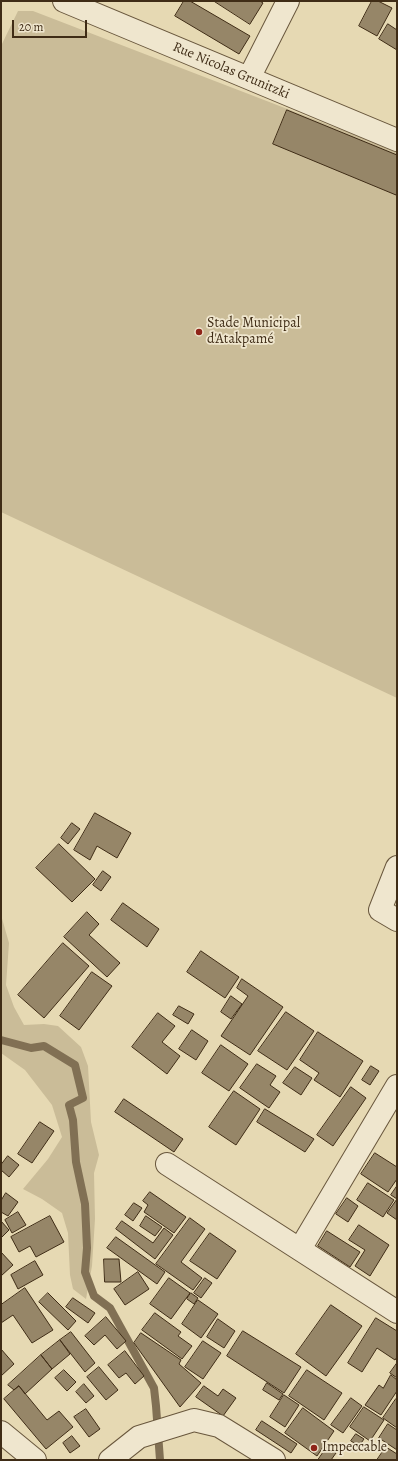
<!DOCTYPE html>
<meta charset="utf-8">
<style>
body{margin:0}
#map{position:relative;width:398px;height:1461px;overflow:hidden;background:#e6d9b3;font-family:Alegreya,serif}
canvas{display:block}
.frame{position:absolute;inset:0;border:2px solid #3f2c16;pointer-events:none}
.scale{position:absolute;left:12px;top:20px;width:75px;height:18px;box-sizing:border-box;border:2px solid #3f2c16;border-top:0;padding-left:5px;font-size:12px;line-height:14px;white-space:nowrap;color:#3f2c16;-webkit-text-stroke:3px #efe6ce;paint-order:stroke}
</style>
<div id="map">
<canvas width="398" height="1461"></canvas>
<div class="frame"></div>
<div class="scale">20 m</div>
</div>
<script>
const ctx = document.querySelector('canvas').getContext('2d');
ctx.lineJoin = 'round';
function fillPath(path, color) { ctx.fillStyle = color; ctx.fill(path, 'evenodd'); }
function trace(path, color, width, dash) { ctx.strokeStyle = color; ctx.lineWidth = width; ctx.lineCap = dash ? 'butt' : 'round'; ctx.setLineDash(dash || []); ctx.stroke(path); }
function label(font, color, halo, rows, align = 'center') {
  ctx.font = font + ' Alegreya,serif'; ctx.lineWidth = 3.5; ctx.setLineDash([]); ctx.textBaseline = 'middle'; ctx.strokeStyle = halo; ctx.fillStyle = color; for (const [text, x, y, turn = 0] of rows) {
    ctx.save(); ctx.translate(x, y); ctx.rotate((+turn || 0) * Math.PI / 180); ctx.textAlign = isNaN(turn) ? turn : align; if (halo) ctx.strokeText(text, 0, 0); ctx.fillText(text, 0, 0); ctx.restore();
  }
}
fillPath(new Path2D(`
 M18,11H33L381,145L397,152V698L1,512V46Z
 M1,915L9,943L6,985L14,1007L24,1025L44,1024L58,1026L81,1047L88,1066L91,1122L99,1155L94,1173L95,1219L92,1266L86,1299L73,1289L70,1275L68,1233L62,1213L42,1199L23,1189L48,1159L62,1137L52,1105L25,1070L1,1053Z`), '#cabc98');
trace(new Path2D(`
 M1,1040L31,1048L44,1046L75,1065L83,1098L69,1105L73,1120L76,1162L85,1204L87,1248L85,1272L94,1296L110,1308L154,1388L156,1406L160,1460`), '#817054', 8);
const building = new Path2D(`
 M184,1H190L250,36L239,54L175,16Z
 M214,1H260L263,3L250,24Z
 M372,1H378L392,8L377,36L359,26Z
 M388,24L397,30V50L379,39Z
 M287,110L397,155V192L396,195L273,144Z
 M95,813L131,833L117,858L97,846L90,860L74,850Z
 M72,823L80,829L68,844L61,838Z
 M59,844L95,879L72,902L36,868Z
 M103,871L111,877L101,891L93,885Z
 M123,903L159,929L147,947L111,920Z
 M87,912L99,924L89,935L120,963L107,977L64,937Z
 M63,943L89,966L44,1018L18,995Z
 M201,951L239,977L225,998L187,972Z
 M92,972L112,986L79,1030L60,1016Z
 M242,979L283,1007L250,1055L221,1036L248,996L237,988Z
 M231,996L242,1004L231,1019L221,1012Z
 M179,1006L194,1014L188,1024L173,1015Z
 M286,1012L314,1031L287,1070L258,1051Z
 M158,1013L175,1026L162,1042L180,1056L167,1074L132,1047Z
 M192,1030L208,1041L196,1060L179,1049Z
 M318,1032L363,1061L340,1097L314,1080L319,1073L300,1060Z
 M221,1045L248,1064L229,1091L202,1073Z
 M257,1064L276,1076L270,1085L280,1092L269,1108L240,1088Z
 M371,1066L379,1071L370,1085L362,1080Z
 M295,1067L312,1078L301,1095L283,1083Z
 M351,1087L366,1098L333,1146L317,1135Z
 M234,1091L260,1109L236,1145L209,1127Z
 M124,1099L183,1139L174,1152L115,1112Z
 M265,1109L314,1139L305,1152L257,1122Z
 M40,1122L54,1131L32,1163L18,1154Z
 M375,1153L397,1167V1179L388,1192L361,1174Z
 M8,1156L19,1165L9,1177L1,1170V1165Z
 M368,1183L394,1200L383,1217L357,1200Z
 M397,1186V1220L387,1213L397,1199L391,1195Z
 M150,1192L186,1217L174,1233L144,1212L148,1205L143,1201Z
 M6,1193L18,1202L8,1216L1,1212V1201Z
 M347,1198L358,1206L348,1222L336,1214Z
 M134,1203L142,1208L133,1221L125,1215Z
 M18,1212L26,1225L12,1233L5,1220Z
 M50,1216L64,1242L36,1257L30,1246L19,1252L11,1237Z
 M146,1216L162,1227L155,1236L140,1226Z
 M190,1218L205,1229L181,1262L202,1278L193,1290L156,1264Z
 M1,1221L9,1230L1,1238Z
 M122,1221L153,1243L164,1228L173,1235L155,1259L116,1229Z
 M359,1225L389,1245L370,1276L355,1266L365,1250L349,1240Z
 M327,1231L360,1252L350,1267L318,1246Z
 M210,1233L236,1251L217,1279L190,1261Z
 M116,1237L165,1272L157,1284L107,1248Z
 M1,1252L13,1265L1,1276Z
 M104,1259H119L121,1282H105Z
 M35,1261L43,1275L18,1289L11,1275Z
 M138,1272L149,1289L125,1305L114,1289Z
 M169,1278L190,1293L171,1319L150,1304Z
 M205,1278L212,1283L201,1298L194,1293Z
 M25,1288L53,1330L32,1343L13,1315L1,1323V1305Z
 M48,1293L76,1321L68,1330L39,1302Z
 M191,1293L198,1298L194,1304L187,1299Z
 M73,1298L95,1313L88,1323L66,1307Z
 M198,1300L218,1314L201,1338L182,1324Z
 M331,1305L362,1326L326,1376L296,1354Z
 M155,1313L181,1332L178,1336L192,1346L182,1359L142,1330Z
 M106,1317L126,1341L117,1349L105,1335L94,1345L85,1336Z
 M376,1318L397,1331V1357L395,1360L377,1348L362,1372L348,1363Z
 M218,1319L235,1331L224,1348L207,1337Z
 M243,1331L301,1367L284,1393L227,1356Z
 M71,1332L95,1363L85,1372L60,1340Z
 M141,1333L181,1360L179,1364L201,1383L180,1407L134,1343Z
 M60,1340L70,1354L52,1369L41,1355Z
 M203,1341L221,1353L203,1379L185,1367Z
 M1,1349L14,1364L1,1376Z
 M125,1351L144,1376L135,1384L126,1373L119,1378L108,1365Z
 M41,1355L52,1369L25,1394L19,1386L14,1390L8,1385Z
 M397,1363V1378L390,1373Z
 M99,1367L118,1390L106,1400L87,1377Z
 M64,1370L76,1382L67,1391L55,1378Z
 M307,1370L342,1393L324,1420L289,1396Z
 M391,1375L397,1380V1391L381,1415L365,1405L379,1385L383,1388Z
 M267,1383L283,1394L279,1400L263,1390Z
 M84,1384L94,1396L86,1403L76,1392Z
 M19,1386L47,1420L59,1411L73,1427L46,1449L4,1399Z
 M204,1386L218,1396L223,1389L236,1398L223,1416L196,1397Z
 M284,1395L299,1405L285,1427L270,1417Z
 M351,1398L362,1406L343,1433L331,1425Z
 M396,1399L397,1400V1428L383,1418Z
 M364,1407L384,1420L370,1441L350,1427Z
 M303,1408L334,1431L317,1456L285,1433Z
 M86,1409L100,1429L89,1437L74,1417Z
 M262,1421L297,1444L291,1453L256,1430Z
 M388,1424L397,1430V1450L379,1438Z
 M356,1434L364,1439L359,1446L351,1441Z
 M72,1436L80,1446L70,1453L63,1443Z
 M327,1447L336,1453L331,1460H318Z
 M386,1447L397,1454V1460H377Z`);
fillPath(building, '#968668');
trace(building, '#3f2c16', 1);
const minor = new Path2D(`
 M64,1L397,140
 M249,78L288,1
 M397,867L380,910L397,920
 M167,1164L397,1312
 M300,1249L397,1086
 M1,1432L35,1460
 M110,1460L139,1437L194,1420L219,1426L274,1460`);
trace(minor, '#69573d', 24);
trace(minor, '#efe6ce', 22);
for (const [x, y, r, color] of [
 [199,332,4,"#8f2418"],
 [314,1448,4,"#8f2418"]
]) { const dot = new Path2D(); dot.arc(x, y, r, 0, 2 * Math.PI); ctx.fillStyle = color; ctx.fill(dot); trace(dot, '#efe6ce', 1.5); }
label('14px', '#3f2c16', '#efe6ce', [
 ["Rue Nicolas Grunitzki",231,71,23]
]);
label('14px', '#3f2c16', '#efe6ce', [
 ["Stade Municipal",207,324],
 ["d'Atakpamé",207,340],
 ["Impeccable",322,1448]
], 'left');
</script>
